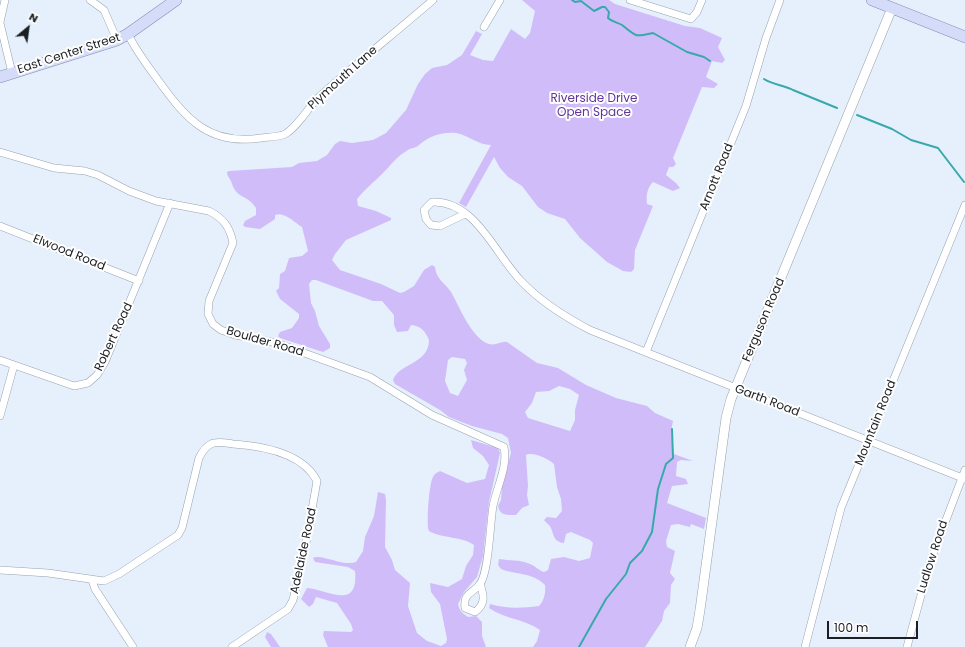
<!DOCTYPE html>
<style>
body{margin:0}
#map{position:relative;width:965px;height:647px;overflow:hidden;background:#e5f0fc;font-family:Poppins,sans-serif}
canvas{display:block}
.north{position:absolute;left:8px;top:8px;width:40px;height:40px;-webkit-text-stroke:3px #fff;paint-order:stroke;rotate:29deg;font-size:11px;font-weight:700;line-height:16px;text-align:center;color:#1b1f23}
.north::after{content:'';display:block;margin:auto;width:14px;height:18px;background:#1b1f23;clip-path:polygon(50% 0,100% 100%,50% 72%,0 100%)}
.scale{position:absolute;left:827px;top:621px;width:91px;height:18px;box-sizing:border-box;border:2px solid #1b1f23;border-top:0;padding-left:5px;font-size:12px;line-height:14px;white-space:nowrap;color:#1b1f23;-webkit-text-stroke:3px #fff;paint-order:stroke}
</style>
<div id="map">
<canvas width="965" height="647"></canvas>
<div class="north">N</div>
<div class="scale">100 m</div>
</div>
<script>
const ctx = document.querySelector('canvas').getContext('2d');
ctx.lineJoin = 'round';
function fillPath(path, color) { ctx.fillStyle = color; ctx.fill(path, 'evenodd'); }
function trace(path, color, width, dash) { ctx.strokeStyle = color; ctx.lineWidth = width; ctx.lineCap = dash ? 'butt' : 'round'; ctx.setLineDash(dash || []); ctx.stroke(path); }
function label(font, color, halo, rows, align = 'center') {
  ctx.font = font + ' Poppins,sans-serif'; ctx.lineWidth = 4; ctx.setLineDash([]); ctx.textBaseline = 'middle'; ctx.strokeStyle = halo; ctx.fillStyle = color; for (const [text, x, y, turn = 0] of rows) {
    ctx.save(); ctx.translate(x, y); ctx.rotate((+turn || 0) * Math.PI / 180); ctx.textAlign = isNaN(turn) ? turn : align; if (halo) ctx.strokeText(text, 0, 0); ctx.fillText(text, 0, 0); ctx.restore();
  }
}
fillPath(new Path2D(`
 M522,0H609L615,4L685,26L700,28L722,38L718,47L725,60L722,63L712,61L706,77L718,84L714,88L702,87L673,158L676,164L673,167H669L666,175L676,183L680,188L673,191L653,182C647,188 646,196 647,204L653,206L635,250L634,269L631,272L623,271L607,262L580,238L565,219L547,213L538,207L522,186L508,177L500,168L494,157L466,207L459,203L491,145C478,145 468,135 456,133C441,132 430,136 419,145C416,148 411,148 408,150C397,156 391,165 383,173C374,182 365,189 357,199L358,206L376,211L391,218V220L346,240L335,254L332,260L340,270L381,284L400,293L404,292L414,286L424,270L432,265L435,267C436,279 445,283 451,292C459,306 472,339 489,344C496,346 501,341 507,342L537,363L558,368L586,385L616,398L647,406L655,413L673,421L671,431L674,454L693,461L681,460L677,462L676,476L686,479L688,484L672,486L667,503L706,518L704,529L691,524L690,527L678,524L671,525L666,541L667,547L675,551L670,573L675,579L671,585L670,603L664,611L662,621L645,647H533L537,641L540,630C524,619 505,619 489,608L490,604C507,609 522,608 539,606C544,601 546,592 545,585C532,572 516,575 501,569L498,565L499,559C510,561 519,559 530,564C536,566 539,571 544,572L548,570L551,559L564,557L579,561L590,558L593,543L590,540L571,532L566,534L564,543C554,542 554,536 551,528C550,525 546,523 544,520L547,517L556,518L562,511L561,499L557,487L554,464C549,459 532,451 526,455L528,486L527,495L529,505L522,508L516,515C507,515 500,516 498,506L501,500L502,485L511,453L508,438L502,434L472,426L449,417L440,410L395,384L393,380C399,363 429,364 429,340C425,331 421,326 411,325L408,331L397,332L394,325V315L382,301H373L316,280H312L309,284L311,303L315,311L319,326L330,344V348L323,352L280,338L278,336L280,332L292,328L299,318V314L280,299L276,291L279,288L280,274L285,271L289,258L302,256L308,251L302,227C294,222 284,211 275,215V219L260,229L245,227L243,225L245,221L256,215V208C247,194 237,199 232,184C231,179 227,177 227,172L229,171L292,167L299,163L317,161L327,155L335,144L340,141L352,143L373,140L386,133L406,110L418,84L425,74L432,68L447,65L462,55L476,31L482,34L470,55L483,60L493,61L511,29L525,39L530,33L535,11ZM452,357L465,359L467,363L464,370L467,380L458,396L450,393L445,381L448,360ZM559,386L570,389L579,395L575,410V420L570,431L528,418L525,412L532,403L536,392L549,391Z
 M471,440L498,448L500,453L489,502L483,556L477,577L464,592L458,604C459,610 463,614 468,617L476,616L482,622V636L486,647H328L323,635L324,631L351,632L353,630L351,624L337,603L316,597L313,604L309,607L301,599L307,588C328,590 359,611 355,571L348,567L315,562L313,558C321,553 343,567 356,562L363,551L365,537L374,516L378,492L385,494L386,500L385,547L392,560L395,570L410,583L408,606L417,633L427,641L441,646L446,643L447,639L440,604L431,592L430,583L448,587L462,579L466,566L473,555L474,545C462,536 443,539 429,531C426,526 429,483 433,477C434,474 438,472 440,471L467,483L485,479L489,465L483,456L473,448Z
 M267,632L271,634L280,647H271L265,637Z`), '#d1bcfa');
trace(new Path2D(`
 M572,0L575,2L581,1L594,11L602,7H605L609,12L608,18C612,22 617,22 622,25C637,37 634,37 653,33L687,52L704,57L710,61
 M764,79C773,85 784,85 793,90C808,96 822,102 837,108
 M857,115L892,129L911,140L938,148L964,182
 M579,647L606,599L626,574L630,563L642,551L652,532L658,489L666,464L673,458L672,429`), '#38a9ab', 2);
const minor = new Path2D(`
 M90,0L104,10L117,40
 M630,0L691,19L697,12L702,0
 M0,22L5,0
 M0,23L12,73
 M484,27L500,0
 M128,34C136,51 147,65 158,80C186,119 209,146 261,138C268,137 279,137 285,134C297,128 309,106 320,96C357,63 396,32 433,0
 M0,152L54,168L85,171L98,175L129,191L156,201L209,211C223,218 230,227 233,243L209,301L208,314L213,324L221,330L235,335L277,343L370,377L432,415L504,447C508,467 497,486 493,506C490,523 489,572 480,584C473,594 463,592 465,608L475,612C486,604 484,595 480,584
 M465,214L440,226L431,225L426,219L424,210L432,202C475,200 495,254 521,281C541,302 565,317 590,330L965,479
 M0,226L139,281
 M646,352L746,106L766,38L780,0
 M0,360L74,386L88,383L97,375L105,362L170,203
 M0,416L14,365
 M0,570L48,573L104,581L119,574L178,535L182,528L199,458C202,452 205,447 211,444C217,441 226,443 233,444C262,446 303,453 317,481L306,543L293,600L288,609L232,647
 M92,580L95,589L133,647
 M805,647L841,508L965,205
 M907,647L930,562L965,470`);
const tertiary = new Path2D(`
 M690,647L697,628L700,610L726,418L731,399L892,8`);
const primary = new Path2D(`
 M872,0L965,37
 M0,77L117,40L128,34L176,0`);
trace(minor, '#97a2ac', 8);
trace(tertiary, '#97a2ac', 10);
trace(primary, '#828bad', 12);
trace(minor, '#fff', 7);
trace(tertiary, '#fff', 9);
trace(primary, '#d5dcfa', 11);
label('12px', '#1b1f23', '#fff', [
 ["East Center Street",69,54,-18],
 ["Plymouth Lane",343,78,-42],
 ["Arnott Road",717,177,-68],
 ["Elwood Road",69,253,22],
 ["Ferguson Road",764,320,-67],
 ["Robert Road",114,337,-65],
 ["Boulder Road",265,342,16],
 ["Garth Road",767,401,21],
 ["Mountain Road",876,423,-68],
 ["Adelaide Road",304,551,-78],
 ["Ludlow Road",933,557,-72]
]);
label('12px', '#603799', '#fff', [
 ["Riverside Drive",594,99],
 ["Open Space",594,113]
]);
</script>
